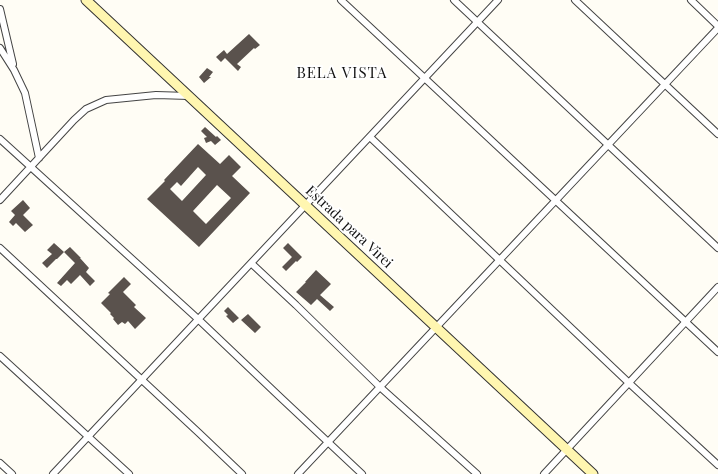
<!DOCTYPE html>
<style>
body{margin:0}
canvas{display:block;background:#fffdf5}
</style>
<canvas width="718" height="474"></canvas>
<script>
const ctx = document.querySelector('canvas').getContext('2d');
ctx.lineJoin = 'round';
function fillPath(path, color) { ctx.fillStyle = color; ctx.fill(path, 'evenodd'); }
function trace(path, color, width, dash) { ctx.strokeStyle = color; ctx.lineWidth = width; ctx.lineCap = dash ? 'butt' : 'round'; ctx.setLineDash(dash || []); ctx.stroke(path); }
function label(font, color, halo, rows, align = 'center') {
  ctx.font = font + ' "Playfair Display",serif'; ctx.lineWidth = 4; ctx.setLineDash([]); ctx.textBaseline = 'middle'; ctx.strokeStyle = halo; ctx.fillStyle = color; for (const [text, x, y, turn = 0] of rows) {
    ctx.save(); ctx.translate(x, y); ctx.rotate((+turn || 0) * Math.PI / 180); ctx.textAlign = isNaN(turn) ? turn : align; if (halo) ctx.strokeText(text, 0, 0); ctx.fillText(text, 0, 0); ctx.restore();
  }
}
fillPath(new Path2D(`
 M249,34L260,45L255,49L254,48L237,64L241,67L238,71L225,58L221,62L216,57L224,50L227,54Z
 M207,68L213,72L209,77H211L204,83L199,77Z
 M205,127L216,137L217,136L221,140L215,145L211,141L206,143L204,138L207,137L201,131Z
 M198,144L220,164L229,155L241,167L232,176L250,193L199,247L147,199L165,181L164,180ZM198,167L206,175L182,201L170,189L177,182L181,186ZM217,185L231,198L206,224L193,211Z
 M23,200L30,208L23,215L33,225L25,232L16,223L13,226L9,222L15,215L11,211Z
 M54,243L64,252L57,259H56L47,268L42,263L52,254L47,250Z
 M288,243L302,257L297,262L296,261L286,271L282,267L292,257L283,248Z
 M70,247L81,258H80L89,268L86,272L95,281L90,286L80,275L71,284L67,280L61,286L57,283L75,263L64,252Z
 M316,270L331,284L320,295L334,307L330,311L317,299L311,305L296,292L306,282H305Z
 M124,277L131,284L123,292L136,305L134,307L146,318L135,329L128,321L125,324L122,322L118,325L113,319L114,318L110,314L111,313L101,303L110,294L108,293Z
 M228,307L239,318L233,323L226,316L228,315L224,311Z
 M248,314L261,327L255,333L241,320Z`), '#5a524d');
const street = new Path2D(`
 M341,0L718,352
 M454,0L718,248
 M575,0L718,134
 M691,0L718,26
 M0,9L13,64
 M0,48L14,70L25,93L39,158
 M370,137L629,383L718,465
 M0,139L198,319L280,397L362,474
 M0,200L74,120L86,109L106,100L156,95L189,96
 M0,248L199,433L242,474
 M251,263L296,305L380,387L477,474
 M0,356L129,474
 M0,463L12,474
 M53,474L498,0
 M298,474L718,28
 M544,474L718,287`);
const secondary = new Path2D(`
 M86,0L593,474`);
trace(street, '#444', 8);
trace(secondary, '#333', 11);
trace(street, '#fff', 6);
trace(secondary, '#fff6b0', 9);
label('14px', '#111', '#fff', [
 ["Estrada para Virei",349,227,43]
]);
ctx.letterSpacing = '1px';
label('15px', '#111', '#fff', [
 ["BELA VISTA",342,73]
]);
ctx.letterSpacing = '0px';
</script>
